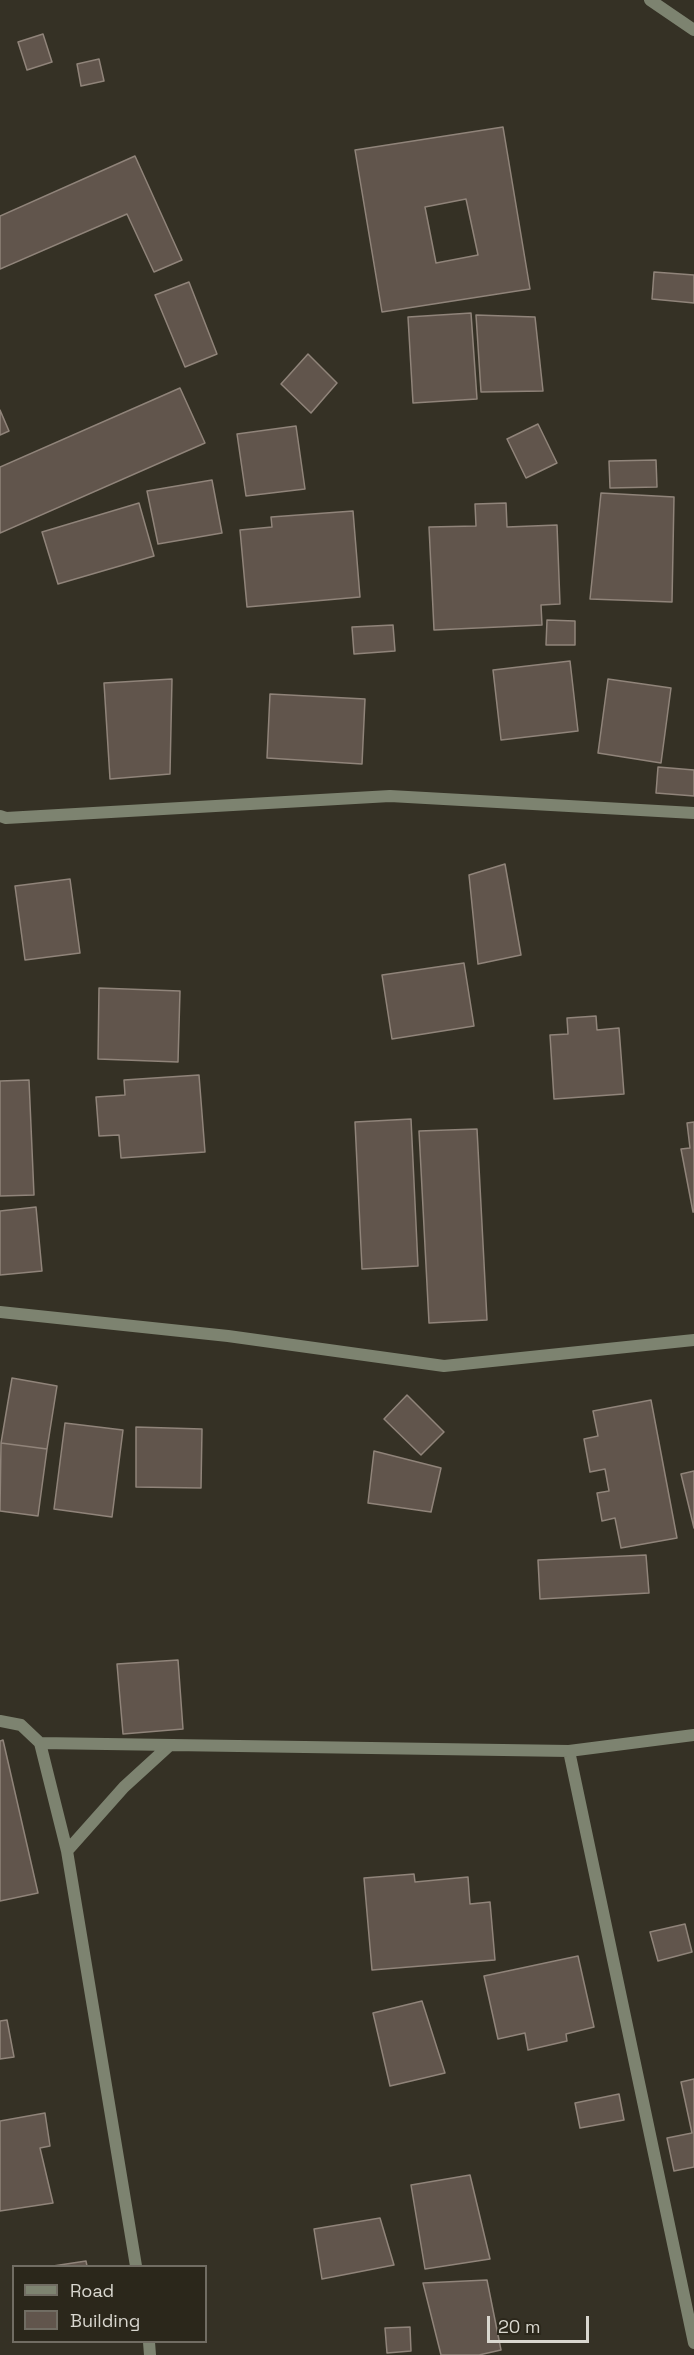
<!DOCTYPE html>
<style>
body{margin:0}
#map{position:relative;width:694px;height:2355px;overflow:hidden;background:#353125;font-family:"Space Grotesk",sans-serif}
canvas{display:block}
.legend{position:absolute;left:12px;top:2265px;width:195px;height:78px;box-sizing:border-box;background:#2b271b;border:2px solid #716d63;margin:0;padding:8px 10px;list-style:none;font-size:18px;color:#d9d7cf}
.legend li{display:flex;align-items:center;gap:12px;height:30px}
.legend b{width:30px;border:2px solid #716d63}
.scale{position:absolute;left:487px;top:2316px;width:102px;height:27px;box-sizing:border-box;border:3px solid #d9d7cf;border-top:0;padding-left:8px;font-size:18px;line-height:21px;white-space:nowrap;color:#d9d7cf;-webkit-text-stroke:4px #2b271b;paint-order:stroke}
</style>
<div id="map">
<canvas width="694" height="2355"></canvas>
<ul class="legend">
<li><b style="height:8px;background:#7d8370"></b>Road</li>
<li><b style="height:16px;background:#61554c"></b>Building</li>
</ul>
<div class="scale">20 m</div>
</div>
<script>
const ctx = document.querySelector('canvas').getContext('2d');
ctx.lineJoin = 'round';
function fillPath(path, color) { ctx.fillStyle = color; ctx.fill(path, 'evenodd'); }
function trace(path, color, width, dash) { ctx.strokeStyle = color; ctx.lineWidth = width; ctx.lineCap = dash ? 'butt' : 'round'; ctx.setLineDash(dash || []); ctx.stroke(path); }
const building = new Path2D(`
 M43,34L52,62L27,70L18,42Z
 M99,59L104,81L81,86L77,64Z
 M503,127L530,289L382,312L355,150ZM466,199L478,255L436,263L425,207Z
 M135,156L182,260L154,272L127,214L0,269V216Z
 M654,272L694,275V303L652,299Z
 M189,282L217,354L185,367L155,295Z
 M471,313L477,399L413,403L408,317Z
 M476,315L535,317L543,391L481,392Z
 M308,354L337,383L311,413L281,384Z
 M180,388L205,443L0,533V467Z
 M0,410L9,431L0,435Z
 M538,424L557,463L526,478L507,439Z
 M296,426L305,489L246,496L237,434Z
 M656,460L657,487L610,488L609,461Z
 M212,480L222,533L158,544L147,491Z
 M601,493L674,497L672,602L590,599Z
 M139,503L154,556L58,584L42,532Z
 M506,503L507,527L557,525L560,604L541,605L542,625L434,630L429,527L476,526L475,504Z
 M353,511L360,597L247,607L240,530L272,527L271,517Z
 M547,620L575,621V645H546Z
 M393,625L395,651L354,654L352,627Z
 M570,661L578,731L501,740L493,670Z
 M172,679L170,774L110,779L104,683Z
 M608,679L671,688L661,763L598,753Z
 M270,694L365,699L362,764L267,758Z
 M658,767L694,770V796L656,793Z
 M505,864L521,955L478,964L469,875Z
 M70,879L80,953L25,960L15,886Z
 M464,963L474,1026L392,1039L382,975Z
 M99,988L180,991L178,1062L98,1059Z
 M596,1016L597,1030L619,1028L624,1094L554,1099L550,1035L568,1034L567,1018Z
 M199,1075L205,1152L121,1158L119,1135L99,1136L96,1097L125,1095L124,1080Z
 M29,1080L34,1195L0,1196V1081Z
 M411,1119L418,1266L362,1269L355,1122Z
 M694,1122V1212H693L681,1149L690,1148L687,1123Z
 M477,1129L487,1320L429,1323L419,1131Z
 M36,1207L42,1271L0,1275V1211Z
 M12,1378L57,1386L47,1449L1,1443Z
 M407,1395L444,1432L421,1455L384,1419Z
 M651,1400L677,1538L621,1548L615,1518L602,1521L597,1493L609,1491L605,1469L590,1472L584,1439L598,1436L593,1411Z
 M65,1423L123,1430L112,1517L54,1509Z
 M136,1427L202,1429L201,1488L136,1487Z
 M1,1443L47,1449L38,1516L0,1511Z
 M374,1451L441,1468L431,1512L368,1503Z
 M694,1471V1528L681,1474Z
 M646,1555L649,1593L540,1599L538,1560Z
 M178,1660L183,1729L123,1734L117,1664Z
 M3,1740L38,1893L0,1901V1741Z
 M414,1874L415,1882L468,1877L470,1904L490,1902L495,1960L372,1970L364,1878Z
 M685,1924L692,1952L658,1961L650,1932Z
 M578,1956L594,2027L566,2034L567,2041L528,2050L525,2033L498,2039L484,1976Z
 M422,2001L445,2073L390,2086L373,2013Z
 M7,2020L14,2057L0,2059V2021Z
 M694,2079V2167L674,2171L667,2138L692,2133L681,2082Z
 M619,2094L624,2120L580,2128L575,2103Z
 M45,2113L50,2146L40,2148L53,2203L0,2211V2121Z
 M470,2175L490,2259L425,2269L411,2185Z
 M380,2218L394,2265L322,2279L314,2229Z
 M86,2261L87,2266H53Z
 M487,2280L501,2350L479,2355H441L423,2283Z
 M410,2327L411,2351L387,2353L385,2328Z`);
fillPath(building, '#61554c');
trace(building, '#90847a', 1.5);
trace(new Path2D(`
 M650,0L694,30
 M0,816L6,818L390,796L694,813
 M0,1312L228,1336L444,1366L694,1340
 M0,1721L21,1725L40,1743L67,1851L136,2266
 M40,1743L569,1751L694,1735
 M569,1751L694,2343
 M67,1851L124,1787L170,1745
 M149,2342L150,2355`), '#7d8370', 12);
</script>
